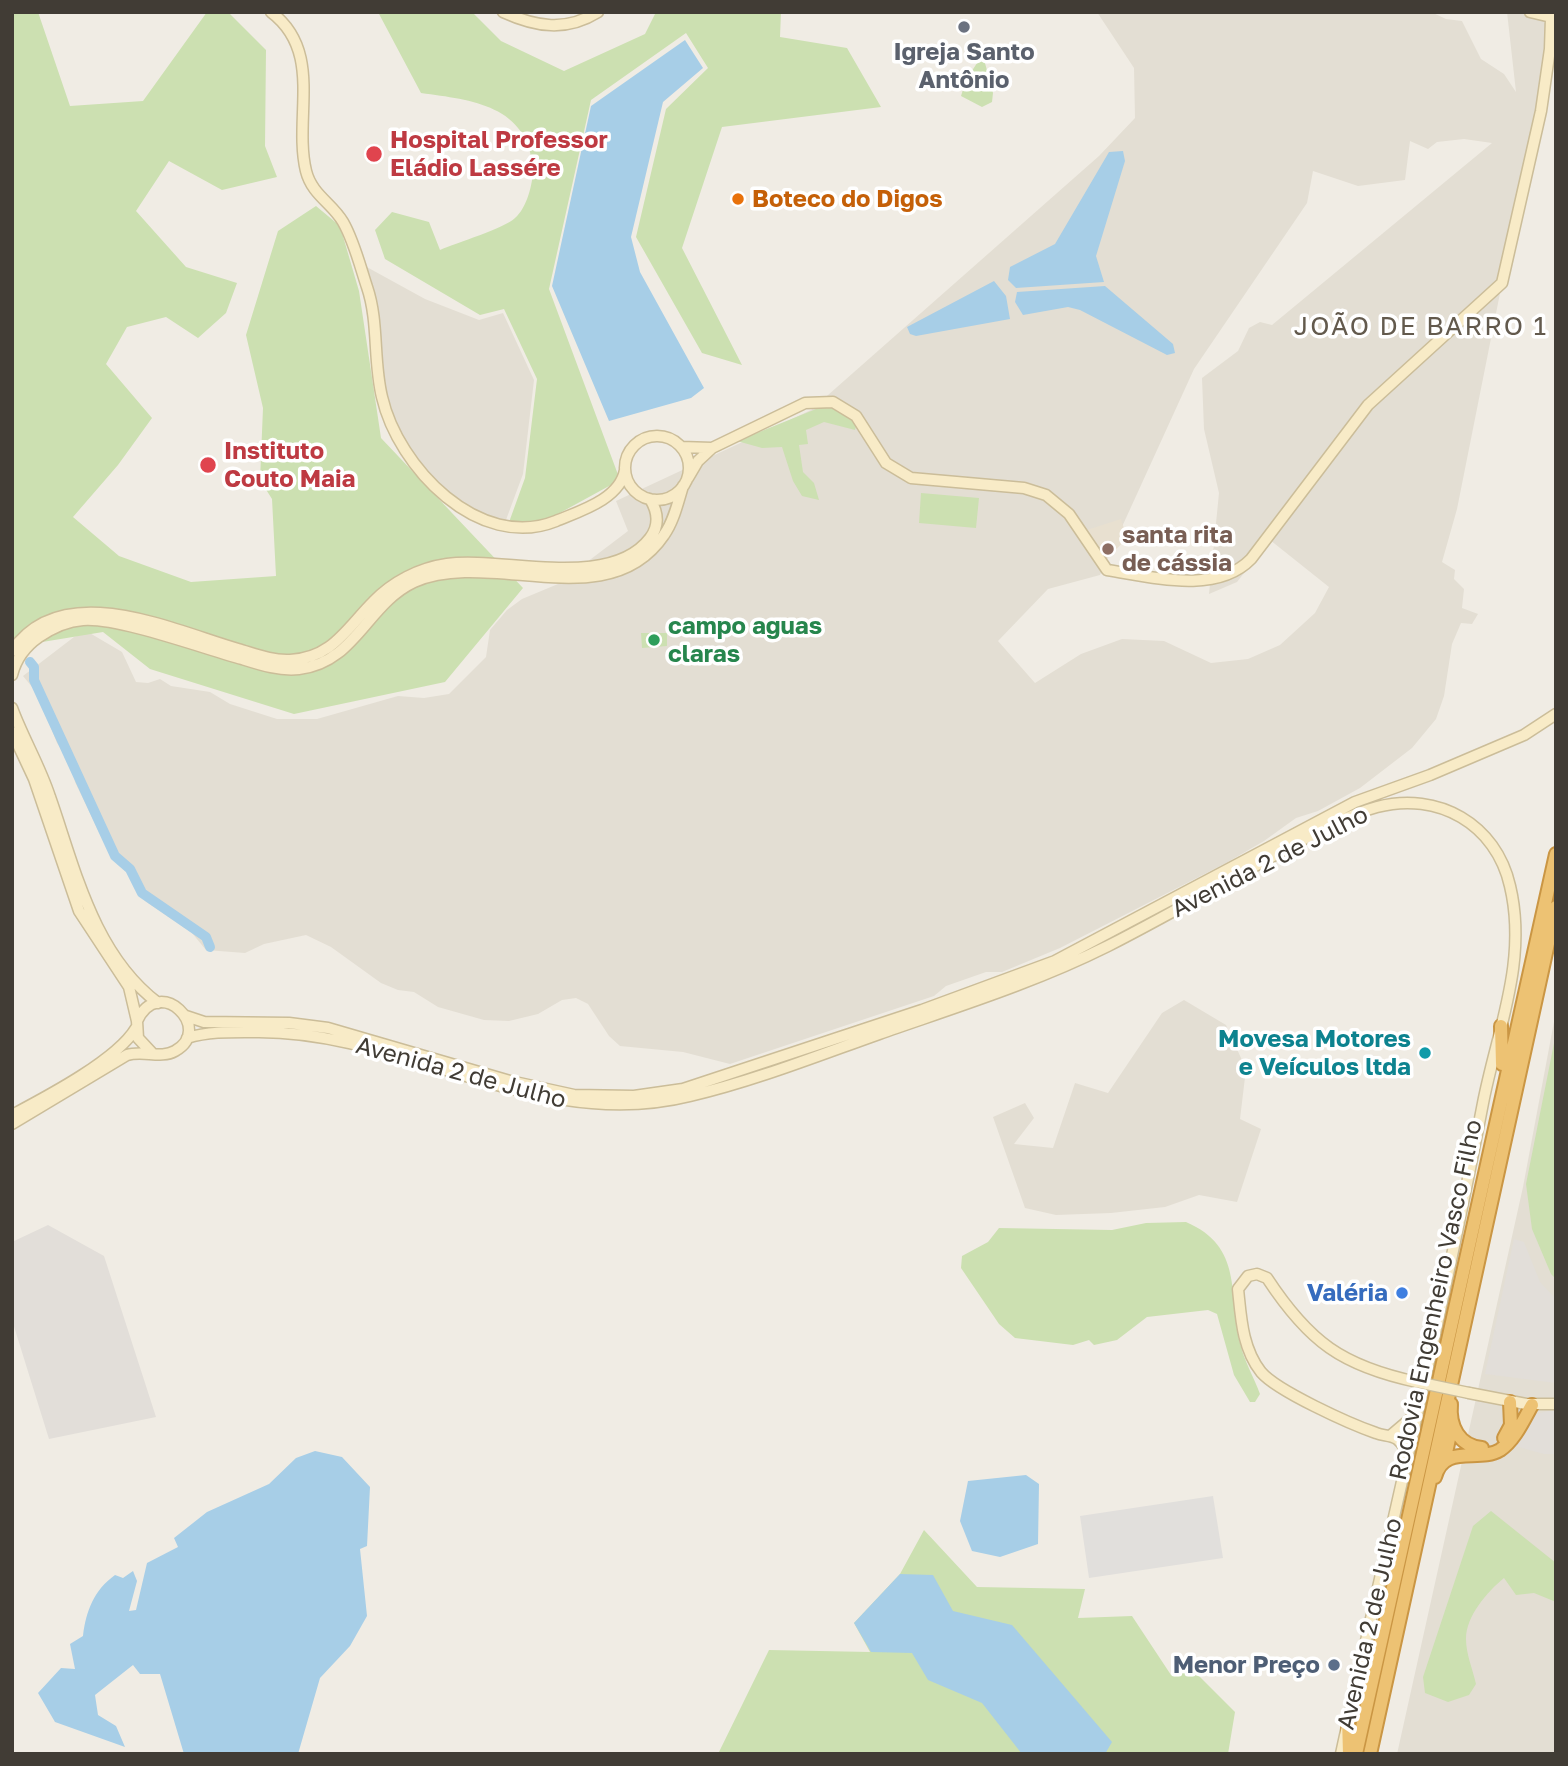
<!DOCTYPE html>
<meta charset="utf-8">
<style>
body{margin:0}
#map{position:relative;width:1568px;height:1766px;overflow:hidden;background:#f0ece4;font-family:"Golos Text",sans-serif}
canvas{display:block}
.frame{position:absolute;inset:0;border:14px solid #413c35;pointer-events:none}
</style>
<div id="map">
<canvas width="1568" height="1766"></canvas>
<div class="frame"></div>
</div>
<script>
const ctx = document.querySelector('canvas').getContext('2d');
ctx.lineJoin = 'round';
function fillPath(path, color) { ctx.fillStyle = color; ctx.fill(path, 'evenodd'); }
function trace(path, color, width, dash) { ctx.strokeStyle = color; ctx.lineWidth = width; ctx.lineCap = dash ? 'butt' : 'round'; ctx.setLineDash(dash || []); ctx.stroke(path); }
function label(font, color, halo, rows, align = 'center') {
  ctx.font = font + ' "Golos Text",sans-serif'; ctx.lineWidth = 7; ctx.setLineDash([]); ctx.textBaseline = 'middle'; ctx.strokeStyle = halo; ctx.fillStyle = color; for (const [text, x, y, turn = 0] of rows) {
    ctx.save(); ctx.translate(x, y); ctx.rotate((+turn || 0) * Math.PI / 180); ctx.textAlign = isNaN(turn) ? turn : align; if (halo) ctx.strokeText(text, 0, 0); ctx.fillText(text, 0, 0); ctx.restore();
  }
}
fillPath(new Path2D(`
 M1097,12H1431L1446,19L1462,21L1481,59L1504,74L1516,92L1507,12H1556L1457,509L1442,562L1455,570L1454,579L1464,589L1462,608L1478,614L1472,624L1461,623L1452,644L1444,696L1436,719L1412,748L1360,788L1318,811L1296,818L1264,841L1226,863L1060,948L1002,972H986L946,986L934,996L730,1064L683,1052L620,1046L609,1036L588,1004L576,998L562,1000L538,1014L509,1021L484,1020L438,1007L414,992L398,990L381,983L331,947L306,935L264,944L245,953L206,950L192,933L145,901L125,870L112,859L75,782L72,763L57,743L37,693L23,676L74,637L88,632L122,652L136,682L148,683L160,679L171,686L210,692L230,704L277,719H317L398,696L424,698L449,694L486,657L490,630L507,610L522,599L558,584L628,531L616,501L811,410L1099,156L1135,118L1134,68ZM1464,139L1492,143L1272,325L1260,322L1249,328L1238,351L1202,378L1204,429L1219,493L1209,594L1237,582L1270,540L1329,587L1315,613L1280,645L1248,659L1211,663L1164,641L1122,639L1081,654L1035,683L998,641L1048,589L1100,575L1194,369L1307,203L1313,171L1358,186L1405,180L1410,141L1428,149L1437,142Z
 M354,260L425,299L479,320L503,313L534,380L523,474L503,528L473,516L415,468L389,434L378,402L365,288Z
 M1184,1000L1226,1025L1246,1069L1240,1119L1261,1129L1237,1202L1199,1195L1165,1207L1111,1213L1056,1215L1025,1208L993,1117L1025,1103L1034,1118L1014,1144L1053,1148L1075,1083L1108,1093L1162,1013Z
 M1556,1011V1754H1397L1523,1187Z`), '#e3ded3');
fillPath(new Path2D(`
 M48,1225L104,1256L156,1417L49,1439L12,1320V1242Z
 M1514,1239L1524,1242L1540,1282L1556,1299V1383L1485,1374Z
 M1556,1409V1454H1544L1515,1446L1533,1415Z`), '#e2ded9');
fillPath(new Path2D(`
 M1121,519L1127,538L1106,560L1087,530Z`), '#e8e0d0');
fillPath(new Path2D(`
 M12,12H38L70,106L143,101L207,12H228L266,50L265,146L277,177L222,190L169,161L136,211L186,267L237,283L226,313L198,338L166,317L127,327L106,364L152,418L118,465L73,517L119,556L191,582L276,576L272,499L260,480L263,408L246,335L278,231L316,206L340,226L359,291L381,438L523,588L445,682L294,714L150,669L103,632L12,647Z
 M378,12H472L501,41L564,71L645,34L656,12H781L780,37L847,48L881,107L722,127L682,248L742,365L702,353L636,237L666,109L708,68L686,33L591,100L549,289L620,480L547,520L508,525L525,478L537,379L504,309L480,315L385,259L375,230L392,212L429,222L440,250C456,243 505,228 515,218C527,208 533,183 533,169C528,105 472,100 421,93Z
 M979,60L985,63L993,93L992,102L982,107L961,96L966,80Z
 M826,405L857,423L855,430L824,422L806,430L808,444L799,445L803,472L814,483L819,500L802,496L793,481L782,447L762,448L737,441Z
 M921,493L979,498L976,528L919,523Z
 M667,633V646L642,648L641,633Z
 M1556,1033V1279L1551,1274L1532,1229L1526,1184Z
 M1186,1222C1244,1247 1228,1294 1240,1343C1244,1361 1254,1377 1260,1394L1255,1402H1250L1234,1375L1217,1314L1208,1310L1147,1317L1117,1340L1094,1345L1089,1340L1073,1345L1015,1338L999,1324L961,1268L962,1256L988,1242L999,1228L1112,1230L1146,1223Z
 M1491,1511L1556,1563V1602L1534,1593L1516,1595L1504,1578C1487,1592 1466,1616 1466,1639C1466,1654 1473,1670 1476,1684L1469,1695L1448,1702L1425,1693L1423,1677L1473,1526Z
 M924,1530L977,1587L1085,1589L1078,1618L1132,1616L1171,1675L1184,1661L1235,1712L1228,1754H718L769,1650L870,1652L854,1623L900,1574Z`), '#cce0b1');
fillPath(new Path2D(`
 M1213,1496L1223,1558L1089,1578L1080,1516Z`), '#e1dfdc');
fillPath(new Path2D(`
 M685,40L703,68L663,102L631,237L640,272L704,388L691,398L609,421L552,286L591,106Z
 M1123,151L1125,161L1096,256L1104,282L1016,288L1008,280L1010,267L1055,244L1109,152Z
 M994,281L1006,296L1010,319L916,336L910,334L907,327Z
 M1105,286L1173,344L1175,353L1167,355L1080,310L1068,307L1023,315L1015,302L1017,292Z
 M315,1451L342,1457L370,1487L367,1546L360,1549L367,1616L350,1646L320,1678L298,1754H184L160,1674H140L133,1665L95,1695L98,1715L116,1726L125,1747L55,1722L38,1693L61,1668L75,1669L70,1644L83,1636C86,1611 94,1590 115,1575L123,1578L133,1571L137,1581L129,1611L136,1610L147,1563L178,1547L174,1538L207,1512L269,1484L296,1458Z
 M1026,1475L1039,1484L1038,1544L1000,1557L972,1551L960,1521L968,1481Z
 M900,1574L933,1575L953,1611L1012,1625L1112,1742L1105,1754H1022L982,1703L928,1680L912,1653L871,1652L854,1623Z`), '#a7cee7');
trace(new Path2D(`
 M30,662L34,667V680L115,856L130,869L142,893L206,937L210,947`), '#a7cee7', 10);
const secondary = new Path2D(`
 M271,12C324,52 293,117 306,171C312,195 332,203 343,222C354,241 360,266 367,287C379,322 373,361 382,397C398,467 479,552 556,521C580,511 620,499 625,470
 M503,12C536,27 566,32 598,12
 M1530,12L1551,17
 M625 468a32 32 0 1 1 64 0a32 32 0 1 1-64 0Z
 M681,447L712,448
 M688,478L698,461L712,448L805,403L833,402L856,416L886,463L911,478L1024,488L1046,495L1069,514L1107,570C1152,577 1216,595 1251,559L1368,405L1502,283L1541,111L1550,49L1551,18
 M12,651C62,577 172,630 238,649C255,654 272,661 290,660C332,658 346,629 373,602C392,582 419,568 447,564C503,556 610,591 650,538C660,525 658,512 650,499
 M12,675C16,659 26,646 39,637C52,628 68,621 83,620C118,617 205,649 242,659C261,665 279,671 299,669C355,663 367,604 414,582C490,548 608,618 664,535C674,521 678,502 683,486
 M12,708C23,738 40,766 50,797C75,868 93,954 158,1003
 M12,732L34,779L79,911L129,987L137,1021
 M186,1016L204,1022L289,1023L328,1028L510,1081L574,1095L634,1096L683,1089L922,1010L1055,961L1355,802L1430,775L1524,735L1556,714
 M187,1038C210,1031 233,1032 257,1032C405,1031 538,1134 690,1096C754,1081 817,1056 879,1034C956,1007 1034,983 1108,946C1167,916 1224,883 1282,851C1312,835 1344,816 1377,807C1438,791 1496,824 1510,886C1528,961 1497,1031 1483,1103C1441,1321 1388,1537 1341,1754
 M12,1115C46,1097 117,1060 136,1028
 M12,1124L127,1055C143,1050 161,1059 175,1051C215,1029 159,973 137,1021L138,1038L152,1053
 M1469,1393L1526,1404H1556
 M1390,1436L1416,1414
 M1408,1457C1406,1450 1403,1444 1397,1439C1390,1435 1383,1436 1376,1433C1350,1424 1277,1391 1261,1372C1242,1348 1241,1317 1238,1289L1248,1276L1257,1274L1267,1278C1309,1342 1342,1366 1417,1382`);
const motorway = new Path2D(`
 M1501,1026L1502,1064
 M1451,1404C1449,1426 1459,1446 1482,1448
 M1504,1438L1511,1425L1510,1402
 M1444,1462L1452,1425
 M1435,1477C1444,1443 1479,1463 1500,1450C1515,1440 1524,1419 1532,1405
 M1348,1718L1349,1754
 M1356,1754L1556,854
 M1370,1754L1556,907`);
trace(secondary, '#cbbd99', 13);
trace(motorway, '#ca9644', 16);
trace(secondary, '#f8ebc7', 10);
trace(motorway, '#edc273', 12);
const secondaryBridge = new Path2D(`
 M1417,1382L1469,1393`);
trace(secondaryBridge, '#cbbd99', 13, []);
trace(secondaryBridge, '#f8ebc7', 10);
for (const [x, y, r, color] of [
 [964,27,7,"#6b7280"],
 [374,154,9,"#e0444e"],
 [738,199,7,"#e8710a"],
 [208,465,9,"#e0444e"],
 [1108,549,7,"#8d6e63"],
 [654,640,7,"#2e9e5b"],
 [1425,1053,7,"#0f9aa8"],
 [1402,1293,7,"#3f7fe0"],
 [1334,1665,7,"#5c6f8a"]
]) { const dot = new Path2D(); dot.arc(x, y, r, 0, 2 * Math.PI); ctx.fillStyle = color; ctx.fill(dot); trace(dot, '#fff', 2.5); }
label('bold 24px', '#5b616d', '#fff', [
 ["Igreja Santo",964,52],
 ["Antônio",964,80]
]);
label('bold 24px', '#be3a42', '#fff', [
 ["Hospital Professor",390,140],
 ["Eládio Lassére",390,168],
 ["Instituto",224,451],
 ["Couto Maia",224,479]
], 'left');
label('bold 24px', '#c56008', '#fff', [
 ["Boteco do Digos",752,199]
], 'left');
label('bold 24px', '#785e54', '#fff', [
 ["santa rita",1122,535],
 ["de cássia",1122,563]
], 'left');
label('bold 24px', '#27864d', '#fff', [
 ["campo aguas",668,626],
 ["claras",668,654]
], 'left');
label('24px', '#413c35', '#fff', [
 ["Avenida 2 de Julho",1270,862,-27],
 ["Avenida 2 de Julho",461,1073,15],
 ["Rodovia Engenheiro Vasco Filho",1436,1300,-78],
 ["Avenida 2 de Julho",1370,1624,-77]
]);
label('bold 24px', '#0d838f', '#fff', [
 ["Movesa Motores",1411,1039],
 ["e Veículos ltda",1411,1067]
], 'right');
label('bold 24px', '#366cbe', '#fff', [
 ["Valéria",1388,1293]
], 'right');
label('bold 24px', '#4e5e75', '#fff', [
 ["Menor Preço",1320,1665]
], 'right');
ctx.letterSpacing = '2px';
label('26px', '#635a4d', '#fff', [
 ["JOÃO DE BARRO 1",1421,327]
]);
ctx.letterSpacing = '0px';
</script>
